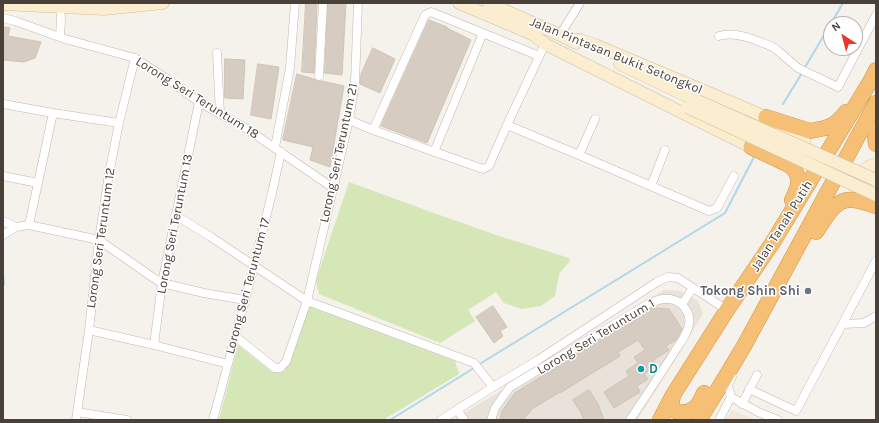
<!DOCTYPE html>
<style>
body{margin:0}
#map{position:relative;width:879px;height:423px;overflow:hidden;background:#f5f1eb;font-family:Karla,sans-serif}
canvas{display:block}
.frame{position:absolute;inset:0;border:4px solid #494139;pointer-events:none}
.north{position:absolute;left:823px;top:16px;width:40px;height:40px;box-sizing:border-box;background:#fff;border:1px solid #b6b3b0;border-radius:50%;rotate:324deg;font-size:11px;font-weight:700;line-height:16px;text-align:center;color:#494139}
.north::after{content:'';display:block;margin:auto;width:14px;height:18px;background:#ec372b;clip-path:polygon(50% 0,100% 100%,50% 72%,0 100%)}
</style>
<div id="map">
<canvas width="879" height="423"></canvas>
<div class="frame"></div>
<div class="north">N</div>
</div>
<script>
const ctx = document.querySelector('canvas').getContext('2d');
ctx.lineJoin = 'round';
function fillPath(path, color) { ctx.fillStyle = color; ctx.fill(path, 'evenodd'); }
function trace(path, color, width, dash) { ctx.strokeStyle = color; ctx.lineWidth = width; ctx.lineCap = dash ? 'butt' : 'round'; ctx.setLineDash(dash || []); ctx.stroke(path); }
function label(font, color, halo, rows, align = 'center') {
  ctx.font = font + ' Karla,sans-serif'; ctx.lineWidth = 3; ctx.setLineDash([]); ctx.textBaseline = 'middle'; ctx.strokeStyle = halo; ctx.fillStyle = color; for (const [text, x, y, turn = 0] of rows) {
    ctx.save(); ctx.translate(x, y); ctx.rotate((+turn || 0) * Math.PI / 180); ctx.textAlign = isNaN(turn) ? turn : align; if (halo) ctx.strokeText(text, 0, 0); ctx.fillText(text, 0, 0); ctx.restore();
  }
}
fillPath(new Path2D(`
 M664,290L680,291L698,301L703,314L637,420H453Z`), '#e8e2da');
fillPath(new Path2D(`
 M732,410L756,420H725Z`), '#f4e6d9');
fillPath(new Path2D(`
 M349,182L431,212L496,235L569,258L570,261L559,274L555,296L541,306L522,309L504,303L496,292L468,310L475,321L440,343L319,294L317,286L316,280Z
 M311,307L455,361L459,374L383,420H219L238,345L272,372L279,373L285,371L305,308Z`), '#d5e6b7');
trace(new Path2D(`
 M804,69L843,3
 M783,104L802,73
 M3,276L4,283L3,286
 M478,365L725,213L754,157
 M390,420L474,368`), '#acd8ed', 2);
const building = new Path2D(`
 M306,3H317L314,73L302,72Z
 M328,3H346L342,75L325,73Z
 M429,20L447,27V28L471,40L427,143L381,126Z
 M3,27L10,28L8,36L41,42L35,58L24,62L3,60Z
 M373,48L395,59L380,93L360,84L361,74Z
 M225,59L245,60L243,99L225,98Z
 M258,64L279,67L271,119L251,115Z
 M297,74L314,79L318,81H322L344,86L330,167L310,160L313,147L283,140Z
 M493,306L507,327L500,331L503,336L494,343L476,317Z
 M652,308L669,309L682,329L676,340L666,346L669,350L653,360L657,366L644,374L648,379L637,386L640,392L614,408L604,392L629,376L626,371L638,363L634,357L645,350L638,340L618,352L620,356L560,393V392L532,409L523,420H500L502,411L515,393Z
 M589,390L598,404L604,420H584L580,411L573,400Z`);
fillPath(building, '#d6ccc1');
trace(building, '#d0c3b5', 1);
const street = new Path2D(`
 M60,7L61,19L60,37
 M3,18L15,21L65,39L135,58L166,78L199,102L247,129L333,188
 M560,35L580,3
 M719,36C736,31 756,40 773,47L777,50L798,68L838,87L876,15
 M217,53L220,114
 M319,76L323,3
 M3,104L53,113L119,123
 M349,120L373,130L483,169L489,166L507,125L545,44
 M507,125L579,155L709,211L717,208L734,176
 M373,130L425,15L431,12L539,56
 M275,147L290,68L295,3
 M434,152L483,33
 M579,155L595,119
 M3,176L38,183
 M651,186L665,150
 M175,215L211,237L307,301L348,316L474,363L493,387
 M3,221L16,227
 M29,225L53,113
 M3,235L16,227L29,225L99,240L155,279L162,283L204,293L245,300
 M682,304L693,288
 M843,324L864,323L876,316
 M89,330L154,345L228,364
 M236,337L275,368H280L286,362L307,301L349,120L355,82L358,3
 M154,345L162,283L199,102
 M749,389L796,411L876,261
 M731,397L758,412L778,420
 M742,404L757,375
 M457,409L464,420
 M77,412L127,420
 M76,420L89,330L99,240L109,174L119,123L135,58
 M213,420L254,266L272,193L281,152
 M441,420L493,387L538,360L657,282L668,277L678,278L727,310
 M491,420L495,408L510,387L648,304C658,299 670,296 680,303C686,307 691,317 689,324C688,334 680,343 675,351C661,374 645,397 630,420
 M719,420L731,397L728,385L732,377`);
const secondary = new Path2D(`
 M459,3L537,36
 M488,3L560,35L576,43
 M3,4L104,9L163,3
 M530,32L545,44L751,147L760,150
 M570,40H581L595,45L683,82L761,115L799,133C806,140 807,148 800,155
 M620,64L691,98
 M865,196C853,184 861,167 876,164`);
const highway = new Path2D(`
 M766,117L810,131L825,128L833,125L841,118L846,112
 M876,130L875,136L876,144
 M751,147L789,165C803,176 799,186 792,200
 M816,232C825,219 835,197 854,200C862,201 869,204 876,206
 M673,395C673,398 671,402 672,405C673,416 690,413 696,407C699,404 702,398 704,393
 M660,420L673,395L727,310L773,242L870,82L876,70
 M699,420L717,391L744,346L876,103`);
trace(street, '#c0b8ae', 9);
trace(secondary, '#d1bf9e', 13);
trace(highway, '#d49446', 16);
trace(street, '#fff', 8);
trace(secondary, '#fbedcf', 12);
trace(highway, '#f5c076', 15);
const secondaryBridge = new Path2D(`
 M691,98L876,180
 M687,107L876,195`);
trace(secondaryBridge, '#d1bf9e', 13, []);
trace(secondaryBridge, '#fbedcf', 12);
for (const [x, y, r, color] of [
 [808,291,4,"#6b7280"],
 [641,369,4,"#0f9aa8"]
]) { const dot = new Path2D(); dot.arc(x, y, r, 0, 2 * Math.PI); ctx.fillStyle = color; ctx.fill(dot); trace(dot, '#fff', 1.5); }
label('13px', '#494139', '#fff', [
 ["Jalan Pintasan Bukit Setongkol",616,56,22],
 ["Lorong Seri Teruntum 18",197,98,32],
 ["Lorong Seri Teruntum 21",339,153,-78],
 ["Lorong Seri Teruntum 13",175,224,-79],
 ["Jalan Tanah Putih",782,226,-58],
 ["Lorong Seri Teruntum 12",101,238,-82],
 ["Lorong Seri Teruntum 17",248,286,-75],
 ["Lorong Seri Teruntum 1",596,337,-31]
]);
label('bold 13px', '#5b616d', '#fff', [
 ["Tokong Shin Shi",800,291]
], 'right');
label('bold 13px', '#0d838f', '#fff', [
 ["D",649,369]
], 'left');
</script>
